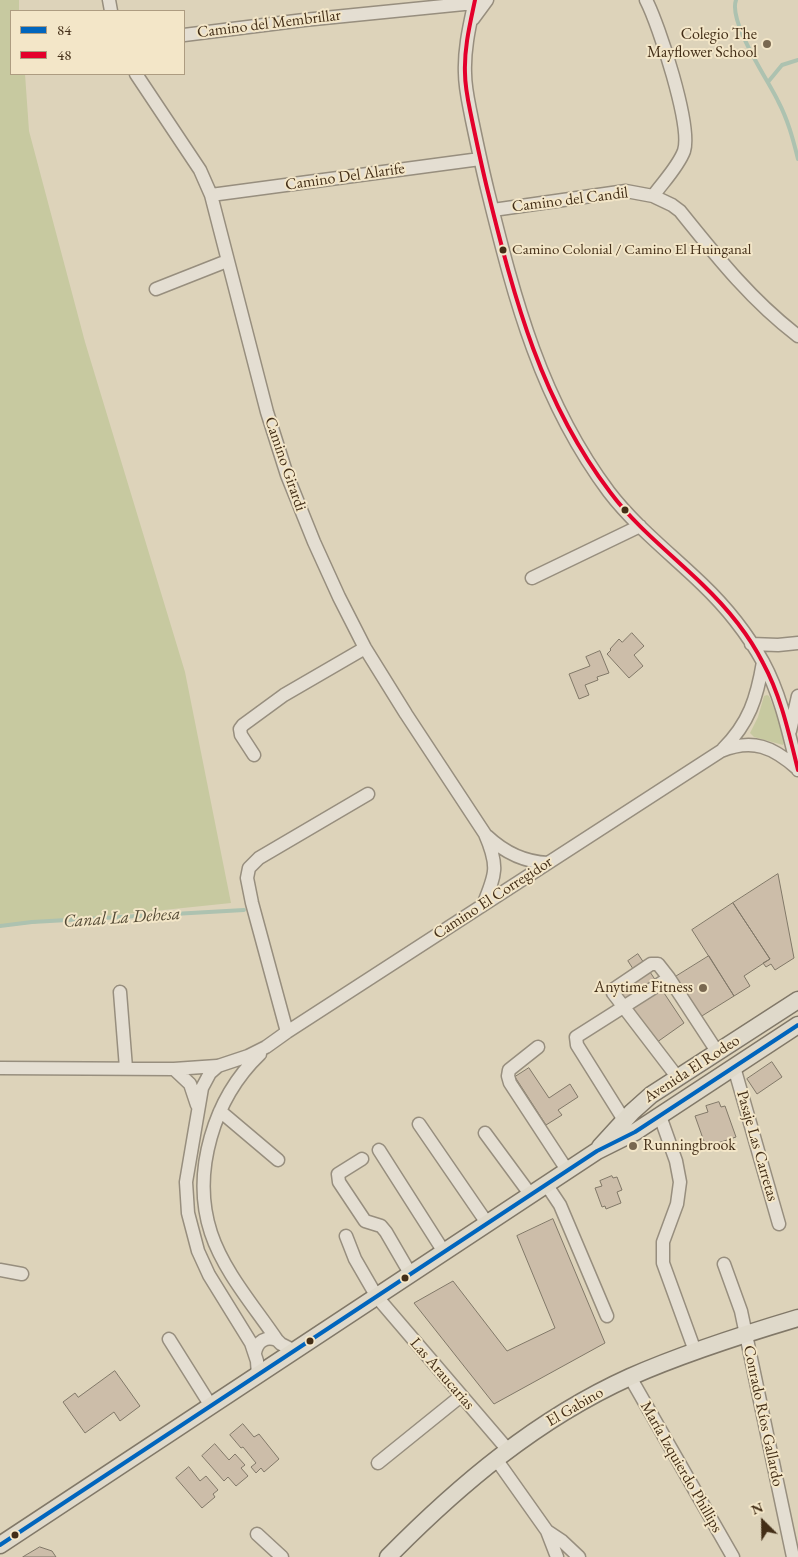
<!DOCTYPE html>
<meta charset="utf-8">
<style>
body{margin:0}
#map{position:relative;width:798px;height:1557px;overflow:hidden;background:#ddd3ba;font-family:"EB Garamond",serif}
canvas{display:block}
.legend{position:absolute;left:10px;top:10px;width:175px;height:65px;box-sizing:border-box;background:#f3e6c8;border:1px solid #ad9c81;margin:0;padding:6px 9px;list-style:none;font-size:15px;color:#432e17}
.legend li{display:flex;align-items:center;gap:10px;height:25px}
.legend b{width:25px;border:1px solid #ad9c81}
.north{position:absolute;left:738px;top:1497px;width:50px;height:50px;-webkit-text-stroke:4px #f3e6c8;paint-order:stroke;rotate:337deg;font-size:14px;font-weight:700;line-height:20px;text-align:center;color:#432e17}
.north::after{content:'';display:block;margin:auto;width:18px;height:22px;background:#432e17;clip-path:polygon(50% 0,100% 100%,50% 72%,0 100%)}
</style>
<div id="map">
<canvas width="798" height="1557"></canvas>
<ul class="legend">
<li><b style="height:6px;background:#0065bd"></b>84</li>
<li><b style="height:6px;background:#e4002b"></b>48</li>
</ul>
<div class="north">N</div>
</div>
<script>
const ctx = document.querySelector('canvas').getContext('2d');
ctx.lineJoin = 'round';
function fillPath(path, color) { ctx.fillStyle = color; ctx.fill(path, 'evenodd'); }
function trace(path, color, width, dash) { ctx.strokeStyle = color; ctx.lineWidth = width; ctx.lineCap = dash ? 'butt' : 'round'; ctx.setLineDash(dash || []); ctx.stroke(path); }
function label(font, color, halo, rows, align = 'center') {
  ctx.font = font + ' "EB Garamond",serif'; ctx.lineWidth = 4; ctx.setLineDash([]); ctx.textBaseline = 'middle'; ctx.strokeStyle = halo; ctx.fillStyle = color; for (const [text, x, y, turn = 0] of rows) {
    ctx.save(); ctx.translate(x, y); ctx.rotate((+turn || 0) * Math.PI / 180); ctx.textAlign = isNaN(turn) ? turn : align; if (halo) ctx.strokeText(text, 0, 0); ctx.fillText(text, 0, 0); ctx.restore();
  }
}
fillPath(new Path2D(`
 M0,0H19V11H11V74H25L29,131L85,342L185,672L231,903L0,927Z
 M767,695L769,696L778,718L784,743L783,745L754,737L750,733L758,717L764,696Z`), '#c7c9a0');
trace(new Path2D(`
 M736,0C728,22 768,80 778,101C788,120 793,139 798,159
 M768,82L782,65L798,60
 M0,926L32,922L244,910`), '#adc2b0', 4);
const building = new Path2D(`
 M632,633L644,646L634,655L643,666L629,678L607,654L611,650L610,649L619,639L622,642Z
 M600,651L609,673L597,677L598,680L585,685L589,695L579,699L569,674L590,666L586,657Z
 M778,874L794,958L775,970L771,964L766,967L763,963L770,959L733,903Z
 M733,903L770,959L744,976L750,986L734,996L692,930Z
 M638,954L684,1023L653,1045L613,987L635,972L628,961Z
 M709,956L734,996L697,1019L672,979Z
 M772,1062L782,1077L757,1094L747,1079Z
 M529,1068L549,1098L570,1084L578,1097L558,1110L562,1115L546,1125L515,1077Z
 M719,1102L721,1107L725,1106L736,1137L706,1147L695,1116L708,1112L706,1106Z
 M612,1176L613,1178L617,1177L622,1190L617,1192L621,1203L606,1209L605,1206L602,1207L595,1188L602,1186L600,1181Z
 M553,1219L605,1343L494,1404L414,1303L453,1281L507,1351L555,1328L517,1236Z
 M115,1371L140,1406L120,1421L114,1412L85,1433L63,1402L75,1393L78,1397Z
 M243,1424L254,1437L259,1434L279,1459L264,1472L261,1468L256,1473L251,1467L256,1463L243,1447L241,1448L230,1435Z
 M215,1444L229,1460L235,1454L245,1465L241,1468L248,1476L236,1486L228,1477L224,1481L202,1456Z
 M189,1467L200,1481L206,1476L218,1490L213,1494L215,1497L202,1508L176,1478Z
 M40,1547L52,1551L56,1557H23Z`);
fillPath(building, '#ccbda9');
trace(building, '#817868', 1);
const minor = new Path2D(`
 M109,0L111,11
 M475,0C470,24 464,48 465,73C465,89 469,104 472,120C477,144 482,168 488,192C515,301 541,401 609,492C635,526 671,554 702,584C725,606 748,635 763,662C781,695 789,734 798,770
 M646,0C659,25 692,126 684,151C678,167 663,182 653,196
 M473,19L487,0
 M184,35L304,20L474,3
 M136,74L200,170L211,195L267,412L287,475L314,542L339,597L365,648L406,714L485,834C499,866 496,874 483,905
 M211,195L480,159
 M493,210L626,191L653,196L672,205L680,211C717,257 751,300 798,336
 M156,289L227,261
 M532,578L640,526
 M751,644L778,645L798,643
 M790,731L798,696
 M723,749C749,723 757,698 763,662
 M254,755L241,735L240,729L243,725L284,695L365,648
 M487,836C504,852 524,862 548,863
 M669,978L658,964H651L614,989L613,993L678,1078
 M120,992L126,1068
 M287,1032L252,903L247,878L249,868L259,858L368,794
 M538,1047L509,1070L508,1076L510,1083L567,1170
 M260,1054C214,1098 191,1172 211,1233C224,1272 254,1306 277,1340L281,1344L295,1351
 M734,1067L779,1224
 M0,1068L174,1069L217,1066
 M174,1069L190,1084L197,1105
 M220,1111L278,1160
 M660,1116L676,1161L680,1182L677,1204L663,1242V1263L695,1351
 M624,1120L577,1045L576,1037L669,978L718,1053
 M419,1124L487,1223
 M485,1133L530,1194
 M379,1150L444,1252
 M362,1159L338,1174L339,1182L365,1221L381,1226L386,1232L411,1275
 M546,1184L560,1205L607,1316
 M346,1236L355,1259L377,1297L508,1450
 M724,1264L741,1311L793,1557
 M0,1270L22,1274
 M169,1339L211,1406
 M255,1353C257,1341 266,1336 277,1340
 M258,1376L257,1361L251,1343L209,1275L198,1251L188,1213L186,1182L202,1088L210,1073L218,1066L248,1056L266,1047L287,1032L721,751C753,738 773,747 798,769
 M630,1377L733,1557
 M496,1459L547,1531L557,1557
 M378,1463L461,1396
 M547,1531L562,1541L579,1557
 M257,1534L282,1557`);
const major = new Path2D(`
 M600,1147L632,1112L651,1095L798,1000
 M0,1545L597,1151L635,1132L798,1025
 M388,1557C459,1485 537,1419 630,1377C684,1353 741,1335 798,1318`);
trace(minor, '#978e7e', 15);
trace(major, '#817868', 19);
trace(minor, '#e4ded2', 12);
trace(major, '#dfd9ca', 16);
trace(new Path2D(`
 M0,1545L597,1151L635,1132L798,1025`), '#0065bd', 4);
trace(new Path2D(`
 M475,0C470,24 464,48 465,73C465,89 469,105 472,120C477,144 482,168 488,192C515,301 541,401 610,492C636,527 671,554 702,584C725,606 749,635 763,663C781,696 789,734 798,770`), '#e4002b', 4);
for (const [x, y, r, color] of [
 [767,44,5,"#796850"],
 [503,250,4.5,"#432e17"],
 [625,510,4.5,"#432e17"],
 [703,988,5,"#796850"],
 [633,1146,5,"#796850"],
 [405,1278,4.5,"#432e17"],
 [310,1341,4.5,"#432e17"],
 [15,1535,4.5,"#432e17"]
]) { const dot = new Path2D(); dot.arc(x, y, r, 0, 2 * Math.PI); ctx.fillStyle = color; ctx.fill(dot); trace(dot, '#f3e6c8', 2); }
label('15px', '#432e17', '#f3e6c8', [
 ["Camino Colonial / Camino El Huinganal",512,250]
], 'left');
label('16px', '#432e17', '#f3e6c8', [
 ["Camino del Membrillar",269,24,-7],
 ["Camino Del Alarife",345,177,-8],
 ["Camino del Candil",570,200,-7],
 ["Camino Girardi",285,464,71],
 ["Camino El Corregidor",493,898,-33],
 ["Avenida El Rodeo",692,1069,-33],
 ["Pasaje Las Carretas",757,1146,74],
 ["Las Araucarias",442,1374,49],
 ["El Gabino",575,1407,-30],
 ["Conrado Ríos Gallardo",763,1416,78],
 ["María Izquierdo Phillips",681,1467,60]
]);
label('16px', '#432e17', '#f3e6c8', [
 ["Colegio The",757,35],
 ["Mayflower School",757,53],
 ["Anytime Fitness",693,988],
 ["Runningbrook",643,1146,"left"]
], 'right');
label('italic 18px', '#544a35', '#f3e6c8', [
 ["Canal La Dehesa",122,918,-4]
]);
</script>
